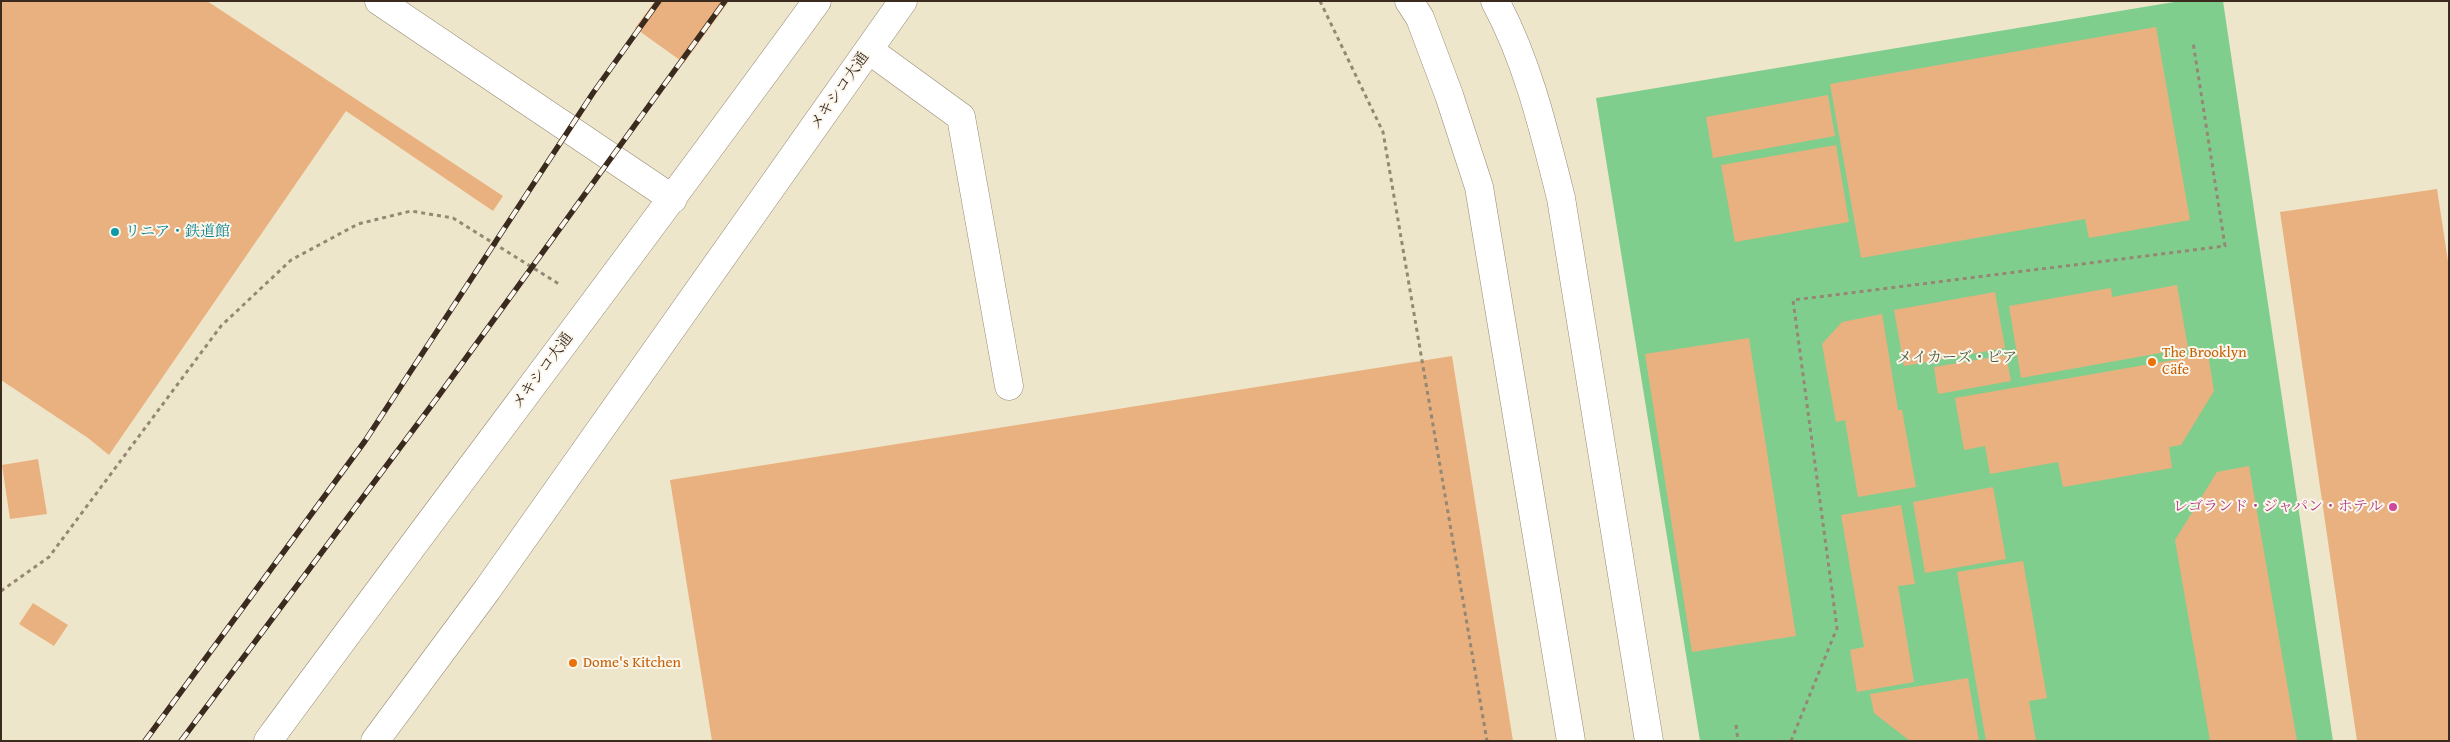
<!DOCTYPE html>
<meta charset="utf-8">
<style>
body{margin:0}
#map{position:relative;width:2450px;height:742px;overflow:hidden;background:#eee6ca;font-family:"Gentium Book Plus",serif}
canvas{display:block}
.frame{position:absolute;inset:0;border:2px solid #3b2a1e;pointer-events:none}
</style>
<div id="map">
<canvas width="2450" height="742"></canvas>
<div class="frame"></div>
</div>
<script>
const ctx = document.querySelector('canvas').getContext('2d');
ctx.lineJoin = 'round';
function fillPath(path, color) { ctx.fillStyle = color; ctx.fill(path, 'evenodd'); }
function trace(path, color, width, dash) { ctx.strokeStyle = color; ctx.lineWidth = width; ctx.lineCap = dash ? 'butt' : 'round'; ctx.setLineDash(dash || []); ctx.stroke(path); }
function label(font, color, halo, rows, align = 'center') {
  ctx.font = font + ' "Gentium Book Plus","Noto Serif JP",serif'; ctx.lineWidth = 4; ctx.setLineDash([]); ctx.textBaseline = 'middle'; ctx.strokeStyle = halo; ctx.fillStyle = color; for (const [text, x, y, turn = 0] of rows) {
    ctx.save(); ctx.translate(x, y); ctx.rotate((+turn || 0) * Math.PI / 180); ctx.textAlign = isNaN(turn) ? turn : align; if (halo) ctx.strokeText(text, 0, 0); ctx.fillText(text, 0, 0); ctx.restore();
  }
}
fillPath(new Path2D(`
 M2180,1H2223L2333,741H1700L1596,98Z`), '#80ce8e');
fillPath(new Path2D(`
 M1,1H207L503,196L493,211L346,111L109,455L88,438L1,380Z
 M655,1H729L684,63L635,28Z
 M2156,27L2190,220L2089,238L2085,219L1861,258L1830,84Z
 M1828,95L1835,136L1713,158L1706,117Z
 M1836,145L1849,222L1735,242L1721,165Z
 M2437,189L2449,268V741H2357L2280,212Z
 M2177,285L2188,348L2021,378L2009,306L2111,288L2112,297Z
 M1995,292L2005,348L1904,366L1894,310Z
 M1882,314L1898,410H1902L1916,487L1858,497L1845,420L1836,422L1822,344L1842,322Z
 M1749,338L1796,636L1692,652L1645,354Z
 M2208,354L2214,391L2181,445L2169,447L2172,468L2063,487L2058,462L1990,474L1985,446L1964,450L1955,398Z
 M2006,355L2011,381L1938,394L1934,367Z
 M1452,356L1513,741H712L670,480Z
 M38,459L47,514L10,519L2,465Z
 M2249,466L2297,741H2210L2175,540L2217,472Z
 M1993,487L2006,559L1925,573L1913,502Z
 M1901,505L1915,584L1898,586L1914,682L1857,692L1850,650L1864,647L1841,515Z
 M2023,561L2047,698L2029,701L2036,741H1986L1957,572Z
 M33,603L68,625L54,646L19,624Z
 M1968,678L1979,741H1910L1874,713L1870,694Z`), '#e9b17f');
const minor = new Path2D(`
 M379,1L673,199
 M1409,1L1420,18L1449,95L1479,187L1571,741
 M1495,1C1528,62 1544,131 1561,198L1649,741
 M869,50L961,117L1009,386
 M268,741C450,493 636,250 817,1
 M375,741L487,590L903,1`);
trace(minor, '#948874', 29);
trace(new Path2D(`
 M1320,1L1383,132L1487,741
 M1,591L49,557L221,326L291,260L358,224L411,211L453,218L559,284
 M1736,725L1738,741
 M1791,741L1837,628L1793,300L2225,246L2193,42`), '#948874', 3, [4, 4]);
trace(minor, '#fff', 28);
const rail = new Path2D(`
 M145,741L365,441L593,93L659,1
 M181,741L437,398L725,1`);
trace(rail, '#3b2a1e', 5.5);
trace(rail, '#fbf7ec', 4, [11]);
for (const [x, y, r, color] of [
 [115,232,5,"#0f9aa8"],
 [2152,362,5,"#e8710a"],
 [2393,507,5,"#d1479c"],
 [573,663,5,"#e8710a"]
]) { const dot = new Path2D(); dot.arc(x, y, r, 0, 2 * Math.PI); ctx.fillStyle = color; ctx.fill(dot); trace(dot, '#fbf7ec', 2); }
label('15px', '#3b2a1e', '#fbf7ec', [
 ["メキシコ大通",840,91,-55],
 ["メキシコ大通",543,371,-53]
]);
label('15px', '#0d838f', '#fbf7ec', [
 ["リニア・鉄道館",125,232]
], 'left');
label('15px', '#c56008', '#fbf7ec', [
 ["The Brooklyn",2162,353],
 ["Cäfe",2162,370],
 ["Dome's Kitchen",583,663]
], 'left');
label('15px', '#505b40', '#fbf7ec', [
 ["メイカーズ・ピア",1957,358]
]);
label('15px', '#b23c85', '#fbf7ec', [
 ["レゴランド・ジャパン・ホテル",2383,507]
], 'right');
</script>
